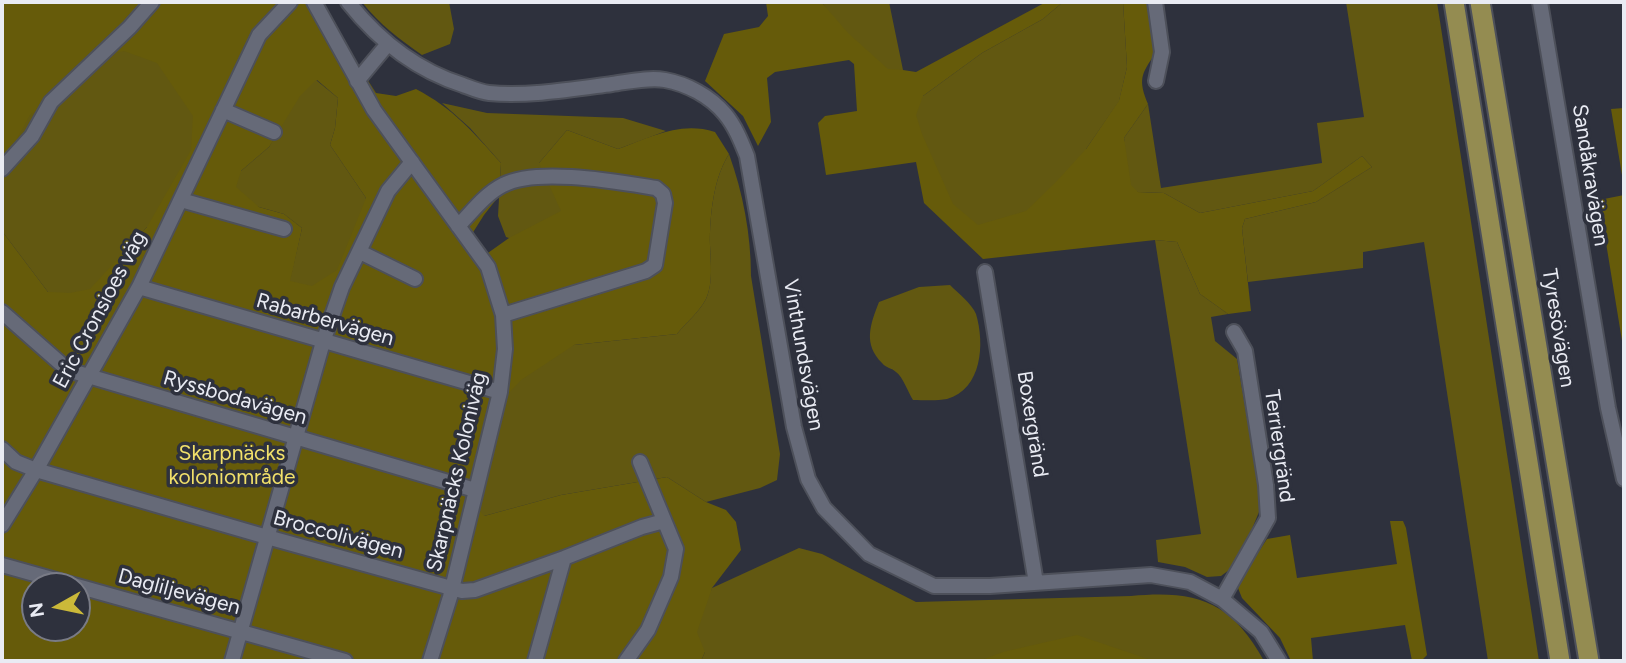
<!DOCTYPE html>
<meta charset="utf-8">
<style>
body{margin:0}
#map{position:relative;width:1626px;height:663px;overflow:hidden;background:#2e313d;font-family:Figtree,sans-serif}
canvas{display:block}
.frame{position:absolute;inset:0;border:4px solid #e9ebf3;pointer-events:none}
.north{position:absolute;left:21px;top:572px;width:70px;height:70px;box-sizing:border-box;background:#2e313d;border:2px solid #797b86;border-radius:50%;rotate:261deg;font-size:19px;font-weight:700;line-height:28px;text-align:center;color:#e9ebf3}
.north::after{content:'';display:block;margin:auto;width:24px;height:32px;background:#cbb939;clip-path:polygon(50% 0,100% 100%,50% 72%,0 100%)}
</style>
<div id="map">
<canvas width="1626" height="663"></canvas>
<div class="frame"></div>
<div class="north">N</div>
</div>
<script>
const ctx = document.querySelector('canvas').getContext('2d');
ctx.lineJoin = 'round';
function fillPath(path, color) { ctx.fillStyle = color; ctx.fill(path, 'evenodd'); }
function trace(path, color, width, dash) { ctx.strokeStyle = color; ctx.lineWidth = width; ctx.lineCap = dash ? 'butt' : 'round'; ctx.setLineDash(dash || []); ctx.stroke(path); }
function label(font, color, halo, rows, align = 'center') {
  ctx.font = font + ' Figtree,sans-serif'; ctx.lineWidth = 7; ctx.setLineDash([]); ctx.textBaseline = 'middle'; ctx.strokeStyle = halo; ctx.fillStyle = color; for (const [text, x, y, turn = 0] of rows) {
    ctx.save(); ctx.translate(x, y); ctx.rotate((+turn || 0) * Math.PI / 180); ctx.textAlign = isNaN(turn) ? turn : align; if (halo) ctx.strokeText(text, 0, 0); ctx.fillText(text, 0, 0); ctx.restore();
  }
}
fillPath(new Path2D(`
 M2,2H323L346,46L376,93L396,96L416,89C454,109 473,132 501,163L499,196L484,215L472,234L485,255L509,238L539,163L567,130L618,149C651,137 680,121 715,132L729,154C715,176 711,207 710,233C709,254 715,280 706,299C700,311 686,323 677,334L574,345L484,516L561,495L667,477L706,502L726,510L736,522L741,550L712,588L705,652L701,661H2V231L48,292L140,234L147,227L2,167ZM317,80L338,98L335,128L330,145L366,198L291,280L302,228L284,214L259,207L241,171L269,147ZM35,586H77V628H35Z
 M766,2L823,4L903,70L916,72L1046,2H1063L1043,19L982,53L923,96L1086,149L1119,100L1127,67L1123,2H1147L1155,54C1141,74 1138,80 1148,104L1124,138L1138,192L1164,193L1200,213L1313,191L1362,156L1372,167L1316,202L1245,219L1242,228L1251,311L1228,314L1200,294L1177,242L1155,240L983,259L924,203L916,162L826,175L818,123L825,116L857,111L854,64L849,60L775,72L767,78L771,122L758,146L743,116L705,81L724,34L759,27L768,16Z
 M1624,108V187L1611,109Z
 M1624,195V353L1599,200Z
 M1390,521H1403L1406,528L1427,655L1421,661H1412L1405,625L1311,638L1313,661H1291L1280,638L1242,598L1238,588L1241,578L1267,539L1290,535L1297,578L1397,564Z
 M1061,618L1188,661H931Z`), '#665b0a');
fillPath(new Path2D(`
 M362,2H449L454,29L450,44L422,55C399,39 379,24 362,2Z
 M804,2H889L903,70L888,69L848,33L823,4Z
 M1063,2H1123L1127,67L1119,101L1086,149L1056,182L1026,211L978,225L953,204L922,134L916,115L923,96L982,53L1043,19Z
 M1346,2H1437L1539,661H1488L1424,242L1363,252V268L1248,282L1242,228L1245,219L1316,202L1372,167L1362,156L1313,191L1200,213L1164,193L1138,192L1131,185L1124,138L1148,104L1161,188L1322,163L1317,123L1364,117Z
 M124,51L157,63L193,116L191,150L147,227L90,289L70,293L48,292L2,231V167L30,115L59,95L108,54Z
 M316,80L338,98L335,128L330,145L366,198L337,270L312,286L290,281L302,228L284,214L259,207L236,187L241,171L269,147L300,96Z
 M442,103L487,113L623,118L666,131L618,149L567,130L539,163L561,211L509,238L506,237L498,216L501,163L470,128Z
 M729,154C743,193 751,234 751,276L780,454L777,480L760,488L706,502L667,477L561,495L484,516L478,509L509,393L521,380L574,345L677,334C686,323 700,311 706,299C715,279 709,254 710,233C711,207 715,176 729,154Z
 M1155,240L1177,242L1200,294L1228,314L1211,317L1215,341L1237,359L1259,488V512L1252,529L1229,570L1221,576L1207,577L1185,567L1158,562L1156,540L1201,534Z
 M950,285C958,293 972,304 976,314C985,344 982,389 947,399C937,401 923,400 913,400C908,392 903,377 896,372C892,368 886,368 882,363C863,344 870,325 879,302L919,287Z
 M799,548L822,554L916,602L1131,596C1197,590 1231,601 1264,661H1154L1077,635L1003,652L979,661H701L705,652L697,632L712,588Z`), '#625811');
const minor = new Path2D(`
 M314,2L374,110L488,267L503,315L505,349L500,392L450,597L430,661
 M348,2C379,41 415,70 463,85C471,88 480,92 489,93C526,97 574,89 612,84C628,82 648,77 665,80C687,84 710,96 725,114C735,126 741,141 747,156L794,427L808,479L824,508L869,554L934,586H990L1151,575L1190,582L1222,599L1261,632L1279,661
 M1155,2L1162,52L1156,81
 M1540,2L1608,408L1624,479
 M357,81L387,45
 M223,110L274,132
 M2,169L32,136L51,102L130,27L152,2
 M181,200L284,229
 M458,226C472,212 485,194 503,185C537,167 618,182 656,188L663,194L665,203L655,265L646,271L503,315
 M360,252L415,279
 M985,272L1036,583
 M139,287L500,392
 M2,312L68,370L475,490
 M2,449L16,462L36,470L267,537L462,591L475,590L564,558L642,527L664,521
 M2,525L36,470L139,287L259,35L290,2
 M2,565L345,661
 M1222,599L1268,518L1266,485L1245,351L1234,332
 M232,661L323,342L342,287L388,191L412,162
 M535,661L564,558
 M626,661L648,630L671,577L676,549L640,462`);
const major = new Path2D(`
 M1454,2L1560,661
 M1480,2L1589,661`);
trace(minor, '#4d505a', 18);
trace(major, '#4d505a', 23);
trace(minor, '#666a78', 14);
trace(major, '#948c51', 19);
label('21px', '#e9ebf3', '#2e313d', [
 ["Sandåkravägen",1590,175,81],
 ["Eric Cronsioes väg",100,310,-62],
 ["Rabarbervägen",325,320,16],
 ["Tyresövägen",1558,328,81],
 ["Vinthundsvägen",803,355,80],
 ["Ryssbodavägen",235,398,16],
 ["Boxergränd",1032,424,81],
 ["Terriergränd",1279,446,82],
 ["Skarpnäcks Koloniväg",457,472,-77],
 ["Broccolivägen",338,535,15],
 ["Dagliljevägen",179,592,15]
]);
label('21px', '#f1e06a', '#2e313d', [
 ["Skarpnäcks",232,454],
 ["koloniområde",232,478]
]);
</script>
